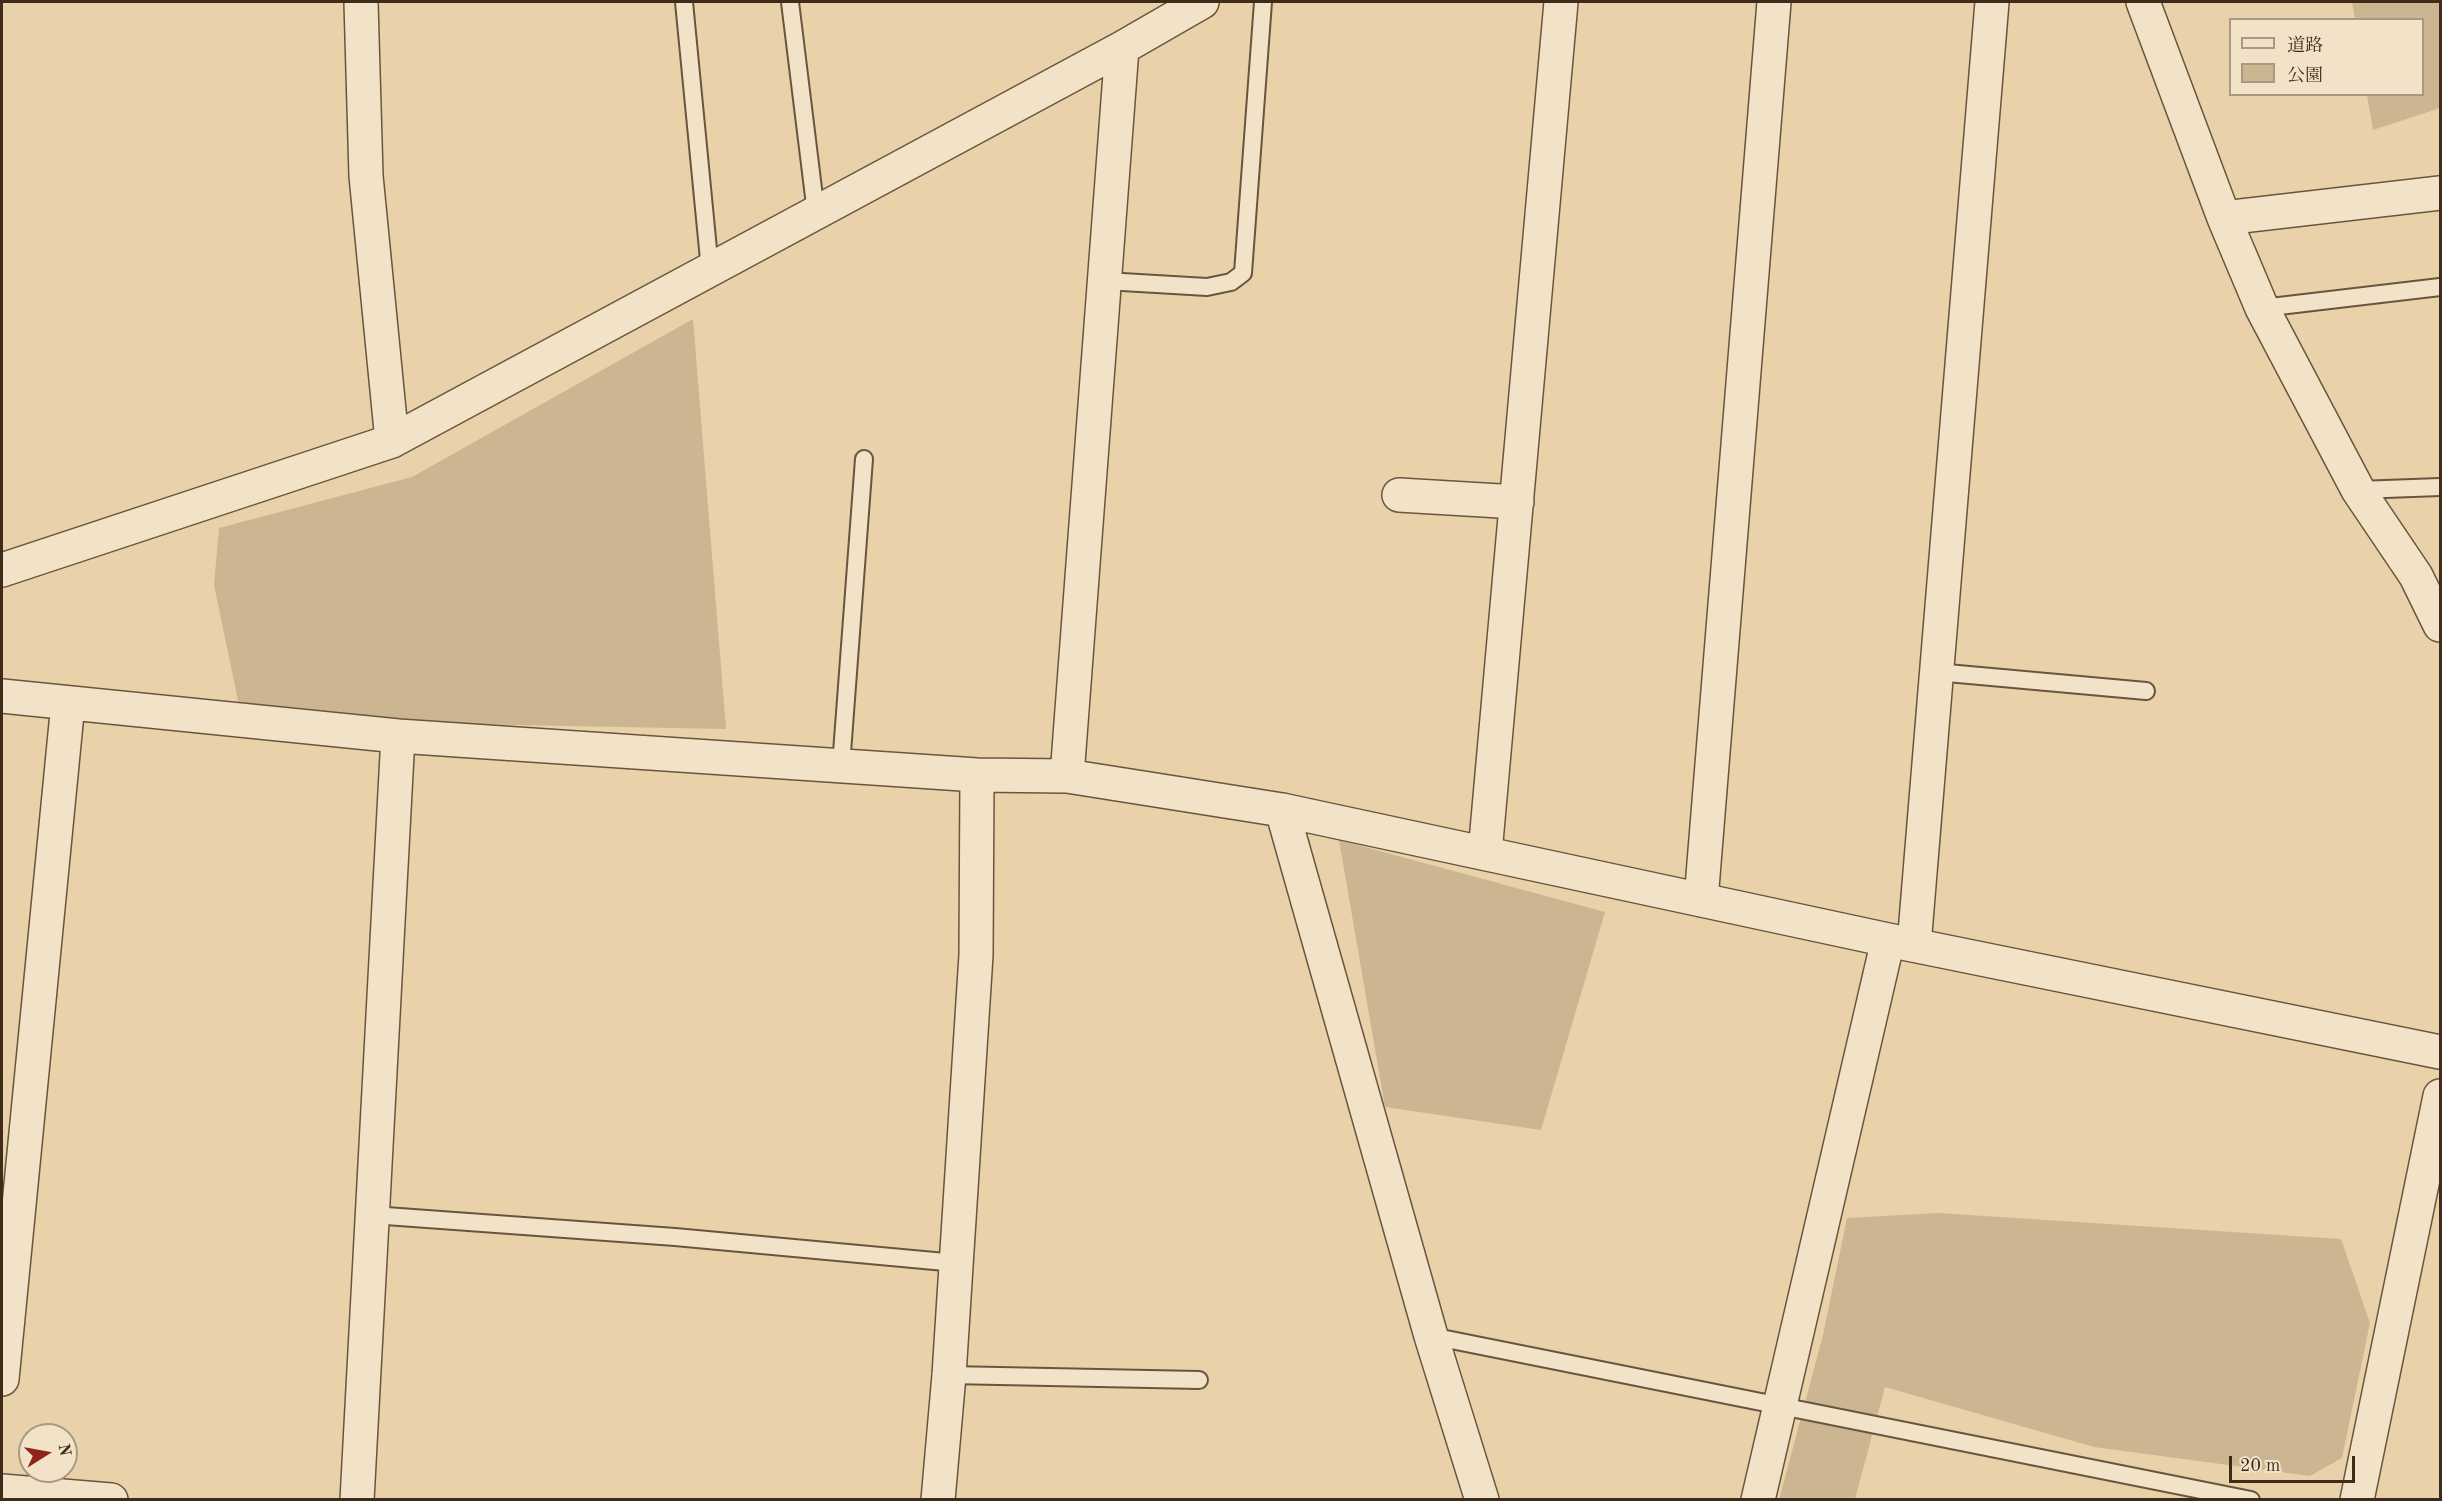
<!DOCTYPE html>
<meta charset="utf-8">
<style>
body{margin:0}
#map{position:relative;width:2442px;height:1501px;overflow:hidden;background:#e9d2aa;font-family:"Old Standard TT","Noto Serif JP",serif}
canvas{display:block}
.frame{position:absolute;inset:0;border:3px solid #3e2b19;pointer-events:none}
.legend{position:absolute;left:2229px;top:18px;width:195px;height:78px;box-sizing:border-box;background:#f1e2c8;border:2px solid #a99982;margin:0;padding:8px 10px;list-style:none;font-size:18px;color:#3e2b19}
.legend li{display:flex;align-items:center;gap:12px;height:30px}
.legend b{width:30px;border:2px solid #a99982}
.north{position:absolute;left:18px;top:1423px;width:60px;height:60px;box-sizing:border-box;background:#f1e2c8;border:2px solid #a99982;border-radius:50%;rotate:79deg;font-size:16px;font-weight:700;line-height:24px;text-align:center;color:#3e2b19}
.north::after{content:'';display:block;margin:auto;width:21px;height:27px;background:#8f2418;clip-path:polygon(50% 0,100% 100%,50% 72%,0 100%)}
.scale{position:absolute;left:2229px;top:1456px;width:126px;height:27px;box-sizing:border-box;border:3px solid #3e2b19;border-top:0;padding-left:8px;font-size:18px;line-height:21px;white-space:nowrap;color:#3e2b19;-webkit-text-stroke:4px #f1e2c8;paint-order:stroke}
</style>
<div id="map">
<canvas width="2442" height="1501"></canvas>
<div class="frame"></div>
<ul class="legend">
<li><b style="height:8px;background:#f1e2c8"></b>道路</li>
<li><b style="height:16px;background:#ccb691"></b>公園</li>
</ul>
<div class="north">N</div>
<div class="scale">20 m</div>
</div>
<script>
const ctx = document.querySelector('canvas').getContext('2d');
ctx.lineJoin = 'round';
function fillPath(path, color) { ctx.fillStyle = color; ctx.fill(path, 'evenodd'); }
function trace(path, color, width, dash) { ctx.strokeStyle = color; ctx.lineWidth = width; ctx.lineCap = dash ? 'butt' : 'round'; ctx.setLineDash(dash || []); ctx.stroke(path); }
fillPath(new Path2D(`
 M2352,2H2440V108L2373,130L2367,95L2422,94V20L2355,19Z
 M693,319L726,729L242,720L214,585L219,528L412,477Z
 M1339,840L1605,912L1541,1130L1385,1107Z
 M1938,1213L2341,1239L2370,1323L2342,1458L2310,1476L2094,1447L1885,1387L1855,1499L1779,1500L1823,1335L1847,1218Z`), '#ccb691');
const lane = new Path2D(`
 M684,2L710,270
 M790,2L816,213
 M1105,281L1207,287L1231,282L1243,273L1263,2
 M2262,308L2440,287
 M2358,490L2440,487
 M1936,672L2146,691
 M841,766L864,459
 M372,1215L675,1237L956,1263
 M1431,1336L2251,1500
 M949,1375L1199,1380`);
const street = new Path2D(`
 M361,2L366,176L392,441
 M2143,2L2224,218L2262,308L2358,490L2416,576L2440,625
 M2224,218L2440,193
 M1399,495L1517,502
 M2,570L392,441L1122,48L1202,2
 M2,696L398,736L977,775L1067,776L1282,810L1888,940L2440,1052
 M1067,776L1122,48
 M1282,810L1431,1336L1482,1500
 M1485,853L1561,2
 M1701,900L1774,2
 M1914,945L1992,2
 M2,1379L68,703
 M2,1491L111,1500
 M357,1500L398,736
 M938,1500L949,1375L976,955L977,775
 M1758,1500L1888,940
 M2357,1500L2440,1096`);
trace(lane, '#69553d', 20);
trace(street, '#69553d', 36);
trace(lane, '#f1e2c8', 16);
trace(street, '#f1e2c8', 33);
</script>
